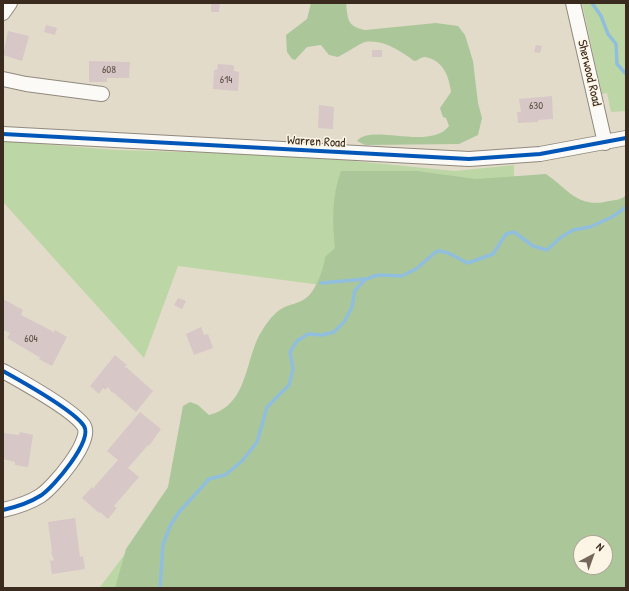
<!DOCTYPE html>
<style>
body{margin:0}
#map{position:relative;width:629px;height:591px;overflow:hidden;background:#e2dbca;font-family:"Patrick Hand",sans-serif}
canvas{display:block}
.frame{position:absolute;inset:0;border:4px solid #3b2a1e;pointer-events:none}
.north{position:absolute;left:573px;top:535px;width:40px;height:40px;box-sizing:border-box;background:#fcf5e5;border:1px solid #afa495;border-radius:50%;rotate:41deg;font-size:11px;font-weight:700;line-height:16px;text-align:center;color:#3b2a1e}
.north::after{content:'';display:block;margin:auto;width:14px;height:18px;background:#75685a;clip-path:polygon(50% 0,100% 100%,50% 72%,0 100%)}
</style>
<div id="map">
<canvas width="629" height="591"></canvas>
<div class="frame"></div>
<div class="north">N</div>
</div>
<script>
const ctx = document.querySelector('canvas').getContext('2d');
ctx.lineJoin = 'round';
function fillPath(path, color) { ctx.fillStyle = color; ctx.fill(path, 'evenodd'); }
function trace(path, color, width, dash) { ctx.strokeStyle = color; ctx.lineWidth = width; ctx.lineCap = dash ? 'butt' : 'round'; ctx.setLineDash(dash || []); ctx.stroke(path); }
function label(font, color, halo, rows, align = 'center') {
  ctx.font = font + ' "Patrick Hand",sans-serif'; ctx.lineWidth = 3; ctx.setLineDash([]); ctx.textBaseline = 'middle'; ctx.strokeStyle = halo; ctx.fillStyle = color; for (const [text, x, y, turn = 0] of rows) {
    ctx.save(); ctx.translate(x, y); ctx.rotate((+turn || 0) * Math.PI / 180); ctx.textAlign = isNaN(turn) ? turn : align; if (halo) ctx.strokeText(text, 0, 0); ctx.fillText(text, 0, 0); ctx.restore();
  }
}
fillPath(new Path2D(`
 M582,3H626V111L611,112L607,93L602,94Z
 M3,141L117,150L254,154L334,159L455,171L514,165L511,323L626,588H94L100,587L328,286L178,266L144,358L3,202ZM581,543H605V567H581Z`), '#bcd7a5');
fillPath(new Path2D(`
 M311,3H346C348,20 347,26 365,30L436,23L458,26L465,35L473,61L478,103L482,118L478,135L459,144L365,145L357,141C371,123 430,151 449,126L446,118L443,117L440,108L451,92C449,76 443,60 425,57C420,57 418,61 414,61C401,51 383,39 365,42C361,43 344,54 338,57L329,55L321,45L307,47L295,60L292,59L287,52L286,35L307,19Z
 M341,171H417L476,179L546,174C568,189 578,209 609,201C616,200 621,200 626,195V588H115L126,549L168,487L183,406L190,402L198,405L209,415C250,405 244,357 263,329C269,320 276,310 287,306C293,304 301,302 306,298C316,291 324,268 325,257L335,248C332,222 332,195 341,171ZM581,543H605V567H581Z`), '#abc79a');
trace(new Path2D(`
 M592,3L601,16L608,34L616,44L617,64L626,74
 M321,283L366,279
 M160,588L163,544L171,524L180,511L209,479L225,475L242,461L257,442L267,407L289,385L293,369L290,352L297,341L308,334L322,335L334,332L344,322L352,307L355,290L366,279L378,275L402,276L416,269L437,251C450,251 455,258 468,263L493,254L506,234L514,232L533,246L547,250L560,238L573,230L590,227L612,217L626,207`), '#91bedc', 3.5);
fillPath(new Path2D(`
 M211,3H220L219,12H211Z
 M46,25L57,28L55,35L44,32Z
 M8,31L29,36L22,61L3,55Z
 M536,45L542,46L540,53L534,52Z
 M372,50H382V57H372Z
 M89,61L130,62L129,78H107V82H89Z
 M218,64L232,65L234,66V71L239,72L238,91L213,89L214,70H217Z
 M552,96L553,119L538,120V122L518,123L517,112H521L519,99Z
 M319,105L334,107L333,129L318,128Z
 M178,298L186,301L182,309L174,305Z
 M3,299L23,310L21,315L52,331L53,333L55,330L67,337L52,366L39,359L41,356L39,357L7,338L10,333L3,330Z
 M201,327L204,335L208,334L213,348L194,355L186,334Z
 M115,355L127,365L124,367L127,368L153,391L136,412L113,392L112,393L108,387L105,390L103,388L99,394L90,386Z
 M140,412L161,429L149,446L148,445L128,468L139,477L114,506L117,508L108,519L100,512L99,513L82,498L92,487L94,489L95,486L118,460L107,451Z
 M20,432L33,435L28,467L15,465V462L3,459V433L19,435Z
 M75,518L80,557L83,556L85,569L52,574L50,561L54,560L51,552L52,551L48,522Z`), '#d7c7c6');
const minor = new Path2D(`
 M573,3L605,143
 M3,13L10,3
 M3,79L26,84L102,94
 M3,134L469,159L540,154L626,138
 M3,371C21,381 74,410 84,426C93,441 53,488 40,496C29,503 16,507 3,510`);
trace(minor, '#90897e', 16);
trace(minor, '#fbfaf7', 14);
trace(new Path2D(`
 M3,134L469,159L540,154L626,138
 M3,371C21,381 74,410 84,426C93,441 53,488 40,496C29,503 16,507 3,510`), '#0057b8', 4);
label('11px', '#625148', null, [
 ["608",109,70],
 ["614",226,80],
 ["630",536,106],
 ["604",31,339]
]);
label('13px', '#3b2a1e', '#fcf5e5', [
 ["Sherwood Road",589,73,77],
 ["Warren Road",316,142,3]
]);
</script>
